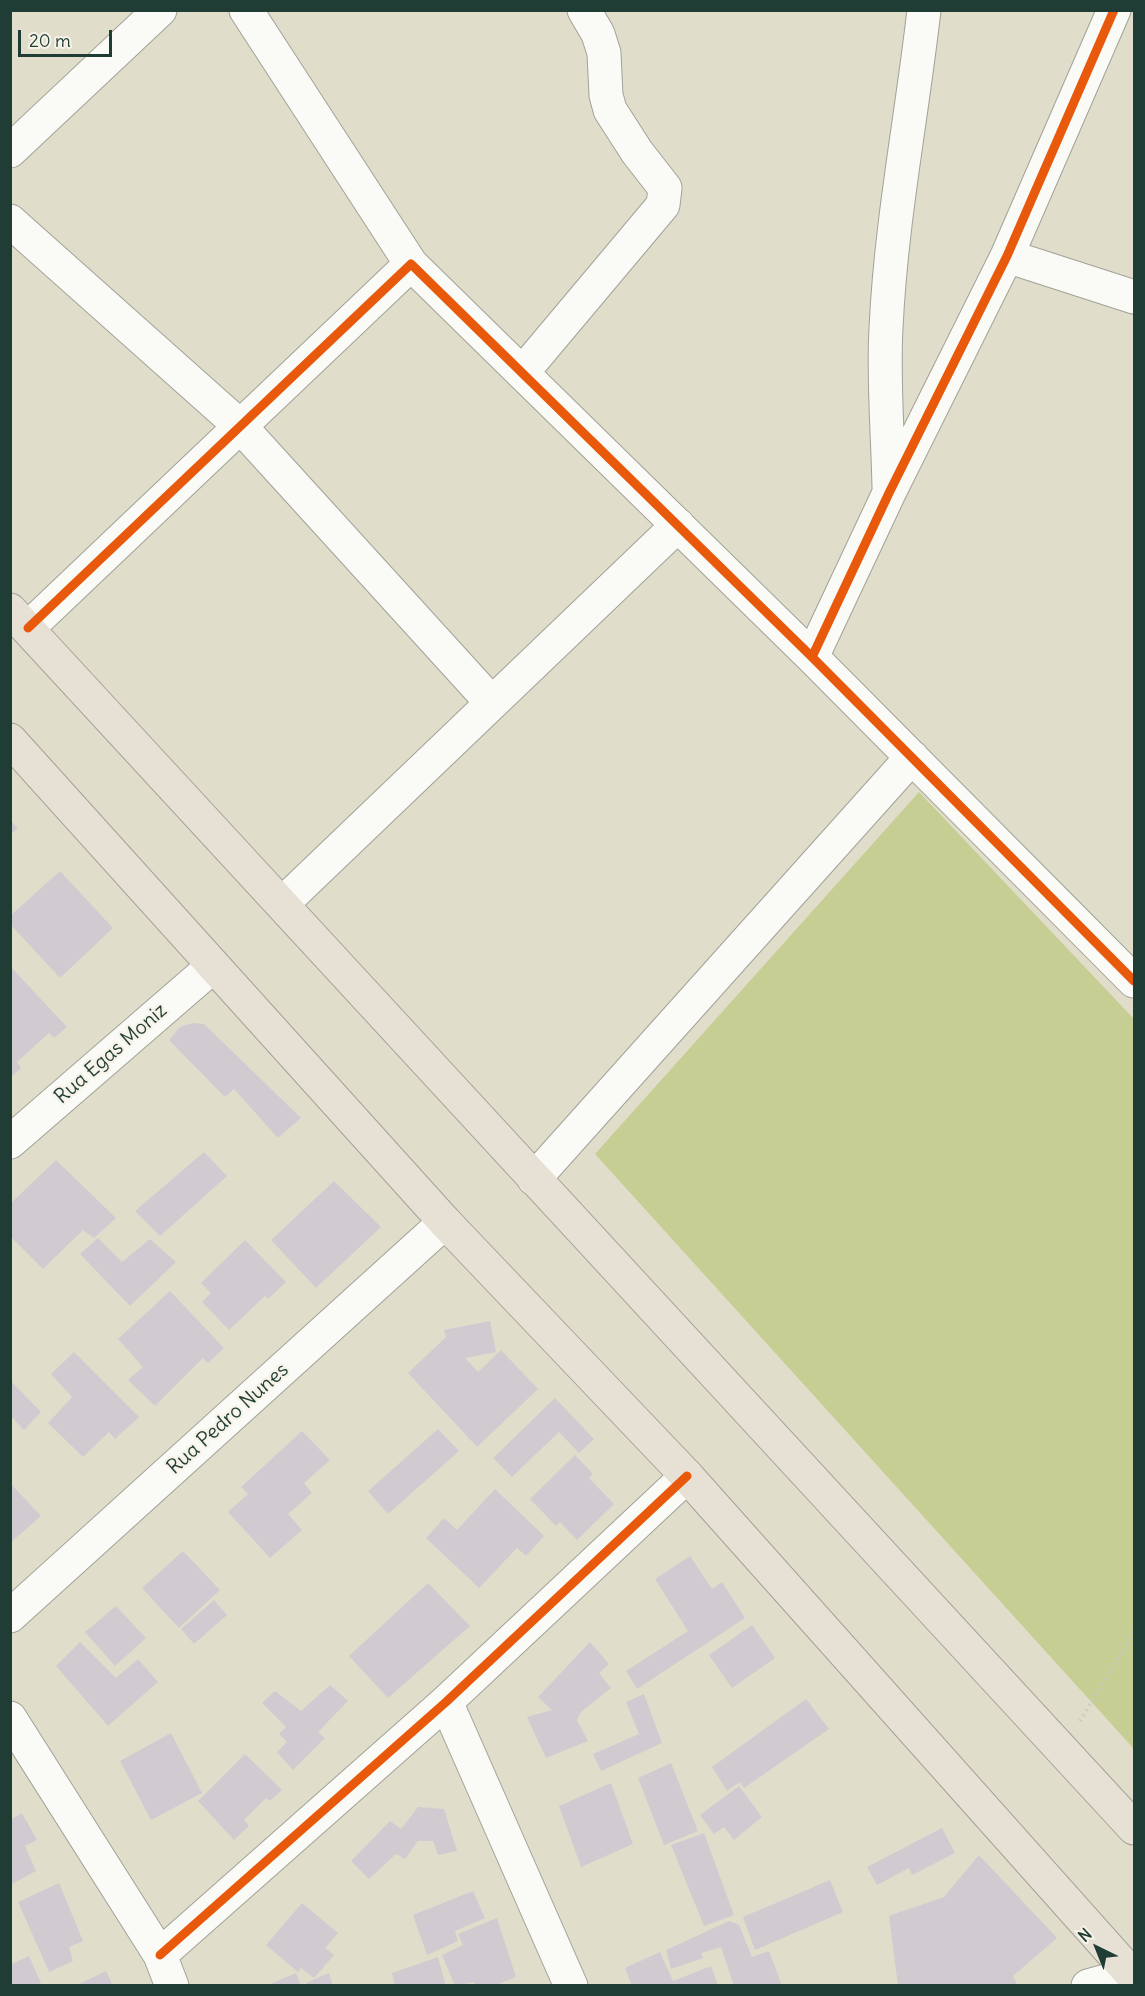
<!DOCTYPE html>
<style>
body{margin:0}
#map{position:relative;width:1145px;height:1996px;overflow:hidden;background:#e1ddcb;font-family:Delius,sans-serif}
canvas{display:block}
.frame{position:absolute;inset:0;border:12px solid #1f3d34;pointer-events:none}
.north{position:absolute;left:1067px;top:1918px;width:60px;height:60px;-webkit-text-stroke:4px #f7f3e8;paint-order:stroke;rotate:317deg;font-size:16px;font-weight:700;line-height:24px;text-align:center;color:#1f3d34}
.north::after{content:'';display:block;margin:auto;width:21px;height:27px;background:#1f3d34;clip-path:polygon(50% 0,100% 100%,50% 72%,0 100%)}
.scale{position:absolute;left:18px;top:30px;width:94px;height:27px;box-sizing:border-box;border:3px solid #1f3d34;border-top:0;padding-left:8px;font-size:18px;line-height:21px;white-space:nowrap;color:#1f3d34;-webkit-text-stroke:4px #f7f3e8;paint-order:stroke}
</style>
<div id="map">
<canvas width="1145" height="1996"></canvas>
<div class="frame"></div>
<div class="north">N</div>
<div class="scale">20 m</div>
</div>
<script>
const ctx = document.querySelector('canvas').getContext('2d');
ctx.lineJoin = 'round';
function fillPath(path, color) { ctx.fillStyle = color; ctx.fill(path, 'evenodd'); }
function trace(path, color, width, dash) { ctx.strokeStyle = color; ctx.lineWidth = width; ctx.lineCap = dash ? 'butt' : 'round'; ctx.setLineDash(dash || []); ctx.stroke(path); }
function label(font, color, halo, rows, align = 'center') {
  ctx.font = font + ' Delius,sans-serif'; ctx.lineWidth = 4.5; ctx.setLineDash([]); ctx.textBaseline = 'middle'; ctx.strokeStyle = halo; ctx.fillStyle = color; for (const [text, x, y, turn = 0] of rows) {
    ctx.save(); ctx.translate(x, y); ctx.rotate((+turn || 0) * Math.PI / 180); ctx.textAlign = isNaN(turn) ? turn : align; if (halo) ctx.strokeText(text, 0, 0); ctx.fillText(text, 0, 0); ctx.restore();
  }
}
fillPath(new Path2D(`
 M919,792L1134,1019V1749L595,1154Z`), '#c7ce93');
fillPath(new Path2D(`
 M10,820L18,828L10,835Z
 M60,871L113,928L60,978L10,924V916Z
 M10,966L67,1027L54,1038L49,1033L17,1062L21,1068L10,1078Z
 M193,1023L204,1024L301,1118L278,1138L234,1089L225,1097L169,1040L180,1027Z
 M204,1152L227,1176L160,1236L135,1211Z
 M56,1160L116,1218L94,1238L83,1230L43,1269L10,1236V1204Z
 M334,1181L381,1227L316,1288L271,1240Z
 M98,1238L122,1262L150,1239L176,1262L130,1306L80,1254Z
 M245,1240L286,1282L268,1299L265,1296L229,1330L202,1302L211,1293L201,1283Z
 M170,1291L224,1348L208,1363L203,1358L155,1406L128,1380L143,1367L118,1339Z
 M490,1321L496,1352L465,1358L478,1372L501,1350L538,1389L477,1447L408,1373L446,1337L444,1330Z
 M74,1352L139,1417L115,1439L109,1432L83,1457L48,1423L72,1397L51,1374Z
 M10,1380L41,1412L24,1430L10,1415Z
 M555,1398L594,1439L579,1453L559,1432L512,1477L493,1458Z
 M438,1429L459,1451L388,1514L368,1491Z
 M302,1431L330,1460L304,1483L312,1493L288,1514L302,1530L270,1558L228,1512L248,1494L241,1487Z
 M575,1455L593,1474L589,1478L614,1504L577,1540L560,1522L556,1526L530,1499Z
 M10,1483L41,1516L10,1543Z
 M495,1489L544,1536L526,1556L517,1548L479,1588L426,1538L444,1518L457,1530Z
 M183,1551L220,1590L179,1628L142,1588Z
 M690,1556L712,1589L722,1582L745,1618L637,1689L626,1671L688,1631L655,1579Z
 M428,1583L470,1626L388,1698L349,1656Z
 M214,1600L227,1615L194,1644L181,1629Z
 M116,1606L146,1638L115,1666L85,1632Z
 M752,1625L775,1658L732,1688L709,1655Z
 M80,1642L116,1678L138,1659L158,1682L108,1726L56,1666Z
 M590,1642L609,1664L599,1673L611,1688L581,1712L577,1720L588,1741L546,1758L527,1717L552,1710L538,1697Z
 M330,1685L348,1701L318,1732L325,1738L293,1770L277,1752L287,1742L279,1734L286,1727L262,1703L275,1691L301,1711Z
 M644,1694L662,1743L601,1771L593,1754L639,1734L626,1702Z
 M806,1699L829,1729L744,1788L740,1782L727,1791L712,1767Z
 M171,1733L202,1793L151,1820L120,1761Z
 M245,1754L282,1790L270,1801L266,1798L244,1820L249,1826L234,1840L198,1801Z
 M671,1763L698,1831L664,1845L638,1778Z
 M611,1783L633,1844L581,1867L559,1806Z
 M739,1786L762,1817L734,1840L724,1827L714,1834L700,1815Z
 M418,1807L444,1809L457,1851L438,1855L433,1841H418L405,1859L396,1854L369,1879L351,1861L390,1821L401,1829Z
 M22,1813L37,1840L25,1846L36,1871L10,1885V1820Z
 M942,1828L955,1853L912,1875L909,1868L877,1885L867,1867Z
 M704,1833L734,1915L704,1926L671,1845Z
 M979,1855L1057,1938L1013,1976L1018,1986H898L889,1916L944,1897Z
 M830,1880L843,1912L755,1950L743,1917Z
 M59,1883L83,1941L69,1947L73,1961L49,1972L18,1902Z
 M473,1891L485,1918L455,1931L458,1941L427,1955L413,1915Z
 M302,1903L338,1933L325,1948L334,1955L314,1978L301,1968L298,1972L266,1945Z
 M497,1918L516,1977L494,1986H475L474,1982L455,1986L442,1955L463,1945L458,1934Z
 M729,1921L739,1925L752,1957L769,1951L782,1986H734L721,1947L701,1953L703,1958L671,1969L666,1950Z
 M660,1952L673,1981L711,1966L718,1986H632L625,1968Z
 M29,1956L41,1983L35,1986H10V1965Z
 M438,1957L446,1986H395L392,1973Z
 M106,1971L113,1986H75Z
 M296,1973L301,1986H266Z
 M329,1973L333,1986H307L306,1983Z`), '#d0cbd1');
const minor = new Path2D(`
 M246,10L411,264
 M10,151L160,10
 M10,221L240,426L492,703
 M1007,256L1134,297
 M522,373L663,205L665,188L637,152L610,110L606,95L604,53L598,34L584,10
 M889,488C888,435 883,381 886,328C891,221 912,116 924,10
 M28,628L411,264L812,657L1134,981
 M812,657L889,493L1007,256L1114,10
 M282,904L678,525
 M10,1142L212,967
 M534,1179L912,757
 M10,1616L445,1222
 M446,1702L571,1986
 M10,1718L160,1955L172,1986
 M160,1955L446,1702L687,1476
 M1088,1986L1132,1974`);
const major = new Path2D(`
 M10,610L1134,1828
 M10,740L445,1222L687,1476L1134,1977`);
trace(minor, '#a1a297', 35);
trace(major, '#a1a297', 35);
trace(new Path2D(`
 M1080,1721L1134,1632`), '#c8cac5', 4, [1.5, 4.5]);
trace(minor, '#fafaf7', 33);
trace(major, '#e7e0d4', 33);
trace(new Path2D(`
 M28,628L411,264L812,657L1134,981
 M812,657L889,493L1007,256L1114,10
 M160,1955L446,1702L687,1476`), '#e8590c', 9);
label('20px', '#1f3d34', '#f7f3e8', [
 ["Rua Egas Moniz",111,1054,-41],
 ["Rua Pedro Nunes",228,1419,-42]
]);
</script>
